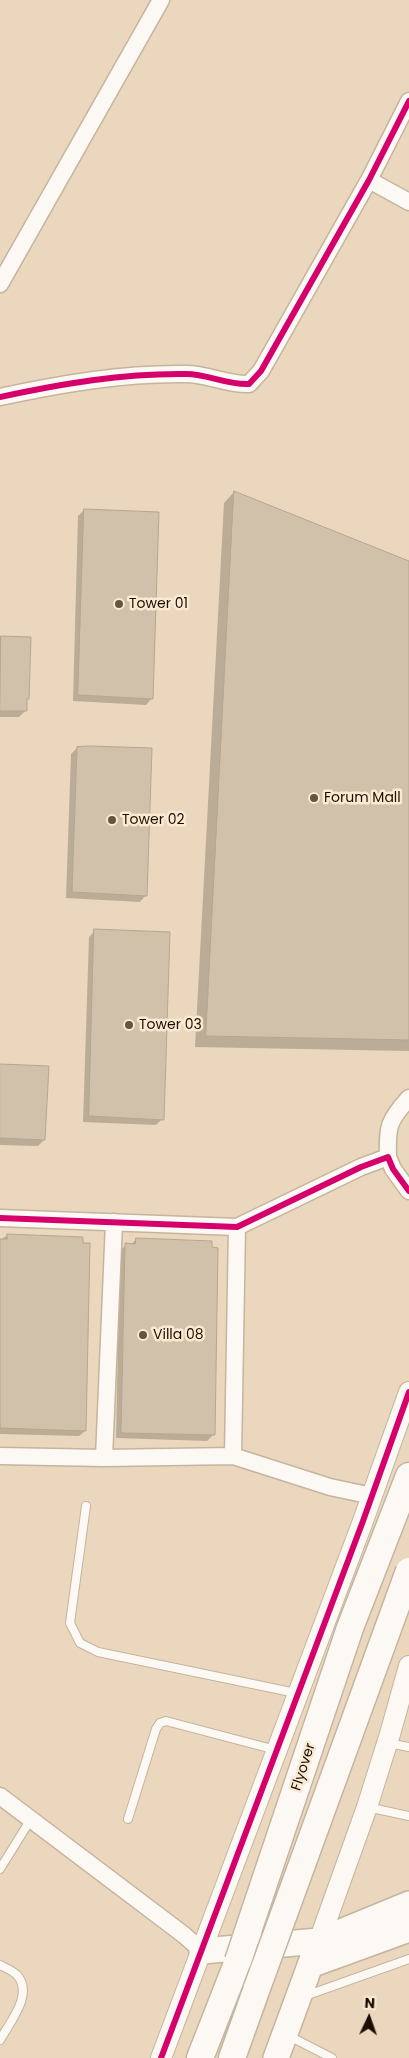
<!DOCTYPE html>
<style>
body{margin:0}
#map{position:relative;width:409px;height:2058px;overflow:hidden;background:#ead7bd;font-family:Poppins,sans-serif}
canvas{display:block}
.north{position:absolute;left:344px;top:1993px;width:50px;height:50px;-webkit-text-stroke:4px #fbead3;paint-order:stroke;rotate:3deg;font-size:14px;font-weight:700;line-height:20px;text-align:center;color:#1c0e00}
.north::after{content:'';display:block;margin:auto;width:18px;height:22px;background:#1c0e00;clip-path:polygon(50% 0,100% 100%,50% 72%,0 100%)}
</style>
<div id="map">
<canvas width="409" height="2058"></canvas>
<div class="north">N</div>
</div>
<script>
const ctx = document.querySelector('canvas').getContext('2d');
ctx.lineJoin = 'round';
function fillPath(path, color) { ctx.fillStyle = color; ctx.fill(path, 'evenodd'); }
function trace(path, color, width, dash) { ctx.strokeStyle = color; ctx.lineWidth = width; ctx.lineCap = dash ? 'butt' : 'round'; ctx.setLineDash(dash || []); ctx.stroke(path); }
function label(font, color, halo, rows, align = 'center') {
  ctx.font = font + ' Poppins,sans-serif'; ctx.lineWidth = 5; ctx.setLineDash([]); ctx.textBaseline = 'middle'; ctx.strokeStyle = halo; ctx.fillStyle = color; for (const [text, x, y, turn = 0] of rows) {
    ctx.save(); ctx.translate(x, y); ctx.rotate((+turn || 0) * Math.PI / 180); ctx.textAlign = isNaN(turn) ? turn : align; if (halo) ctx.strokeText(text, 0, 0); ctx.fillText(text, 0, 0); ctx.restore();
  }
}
fillPath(new Path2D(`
 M234,492L409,562V1051L195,1047L224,503Z
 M84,510L152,698L146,705L73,701L78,516Z
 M0,637L29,638L28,698L26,701L25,711L19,717H0Z
 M77,748L146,895L140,902L66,898L71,754Z
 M95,931L162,1119L156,1125L83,1122L89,937Z
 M0,1065L44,1140L38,1146L0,1145Z
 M8,1235L85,1431L79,1436L0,1434V1240Z
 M136,1239L213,1435L207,1441L116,1438L120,1251L126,1245H131Z`), '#0003');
const building = new Path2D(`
 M234,491L409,561V1040L206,1036Z
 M84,509L159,512L153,699L78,695Z
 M1,636L31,637L29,699H27V711H0Z
 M90,746L152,748L147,896L72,892L77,747Z
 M94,929L170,932L164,1120L89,1116Z
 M0,1064L49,1066L45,1140L0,1138Z
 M7,1234L83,1237V1243H90L86,1431L0,1428V1239H7Z
 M136,1238L212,1241V1247L218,1248L215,1435L121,1433L125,1243L135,1244Z`);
fillPath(building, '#d1c0aa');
trace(building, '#b6a690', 1);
const service = new Path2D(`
 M86,1506L70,1623L80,1643L98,1652L296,1693
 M388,1743L409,1747
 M367,1807L409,1816
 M128,1819L156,1729L160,1723L166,1721L276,1750
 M0,1869L31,1819
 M0,1965C6,1968 13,1971 17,1975C34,1994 10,2022 0,2040
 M305,1996L409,1959
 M287,2035L332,2058`);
const minor = new Path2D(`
 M369,180L409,202
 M0,284L161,0
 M0,397C61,384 123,373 186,374C208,374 227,385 249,384L261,371L369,180L409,101
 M388,1157C387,1127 388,1121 409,1098
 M0,1218L237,1227L361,1167L388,1157L393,1169L409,1191
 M0,1456L104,1458L233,1456L330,1487L372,1496
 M233,1456L237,1227
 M104,1458L114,1222
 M0,1796L184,1935L202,1951`);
const tertiary = new Path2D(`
 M319,1941L367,1807L390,1734L409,1666
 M161,2058L363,1521L409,1392`);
const primary = new Path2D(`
 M202,1951L319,1941L409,1904
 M310,1965L409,1929
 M276,2058L319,1941`);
const trunk = new Path2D(`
 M245,1940L350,1628L409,1476
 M200,2058L238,1961
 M232,2058L257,1988`);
trace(service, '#c5b49e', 10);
trace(minor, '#c5b49e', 19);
trace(tertiary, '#c5b49e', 22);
trace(primary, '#c5b49e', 28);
trace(trunk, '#c5b49e', 29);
trace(service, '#fcf9f5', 8);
trace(minor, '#fcf9f5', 16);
trace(tertiary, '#fcf9f5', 20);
trace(primary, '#fcf9f5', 25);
trace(trunk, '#fcf9f5', 26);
const trunkBridge = new Path2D(`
 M238,1961L245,1940
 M257,1988L409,1571`);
trace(trunkBridge, '#c5b49e', 29, []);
trace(trunkBridge, '#fcf9f5', 26);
trace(new Path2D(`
 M0,397C61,384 123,373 186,374C208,374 227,385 249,384L261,371L369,180L409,101
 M0,1218L237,1227L361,1167L388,1157L393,1169L409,1191
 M161,2058L363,1521L409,1392`), '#d6006c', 6);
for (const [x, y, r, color] of [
 [119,604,5,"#645442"],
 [314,798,5,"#645442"],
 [112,820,5,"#645442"],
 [129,1025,5,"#645442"],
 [143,1335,5,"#645442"]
]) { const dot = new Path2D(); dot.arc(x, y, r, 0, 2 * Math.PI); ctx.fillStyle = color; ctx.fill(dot); trace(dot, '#fbead3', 2); }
label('14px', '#1c0e00', '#fbead3', [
 ["Tower 01",129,604],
 ["Forum Mall",324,798],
 ["Tower 02",122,820],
 ["Tower 03",139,1025],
 ["Villa 08",153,1335]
], 'left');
label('14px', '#1c0e00', '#fbead3', [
 ["Flyover",304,1767,-72]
]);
</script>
